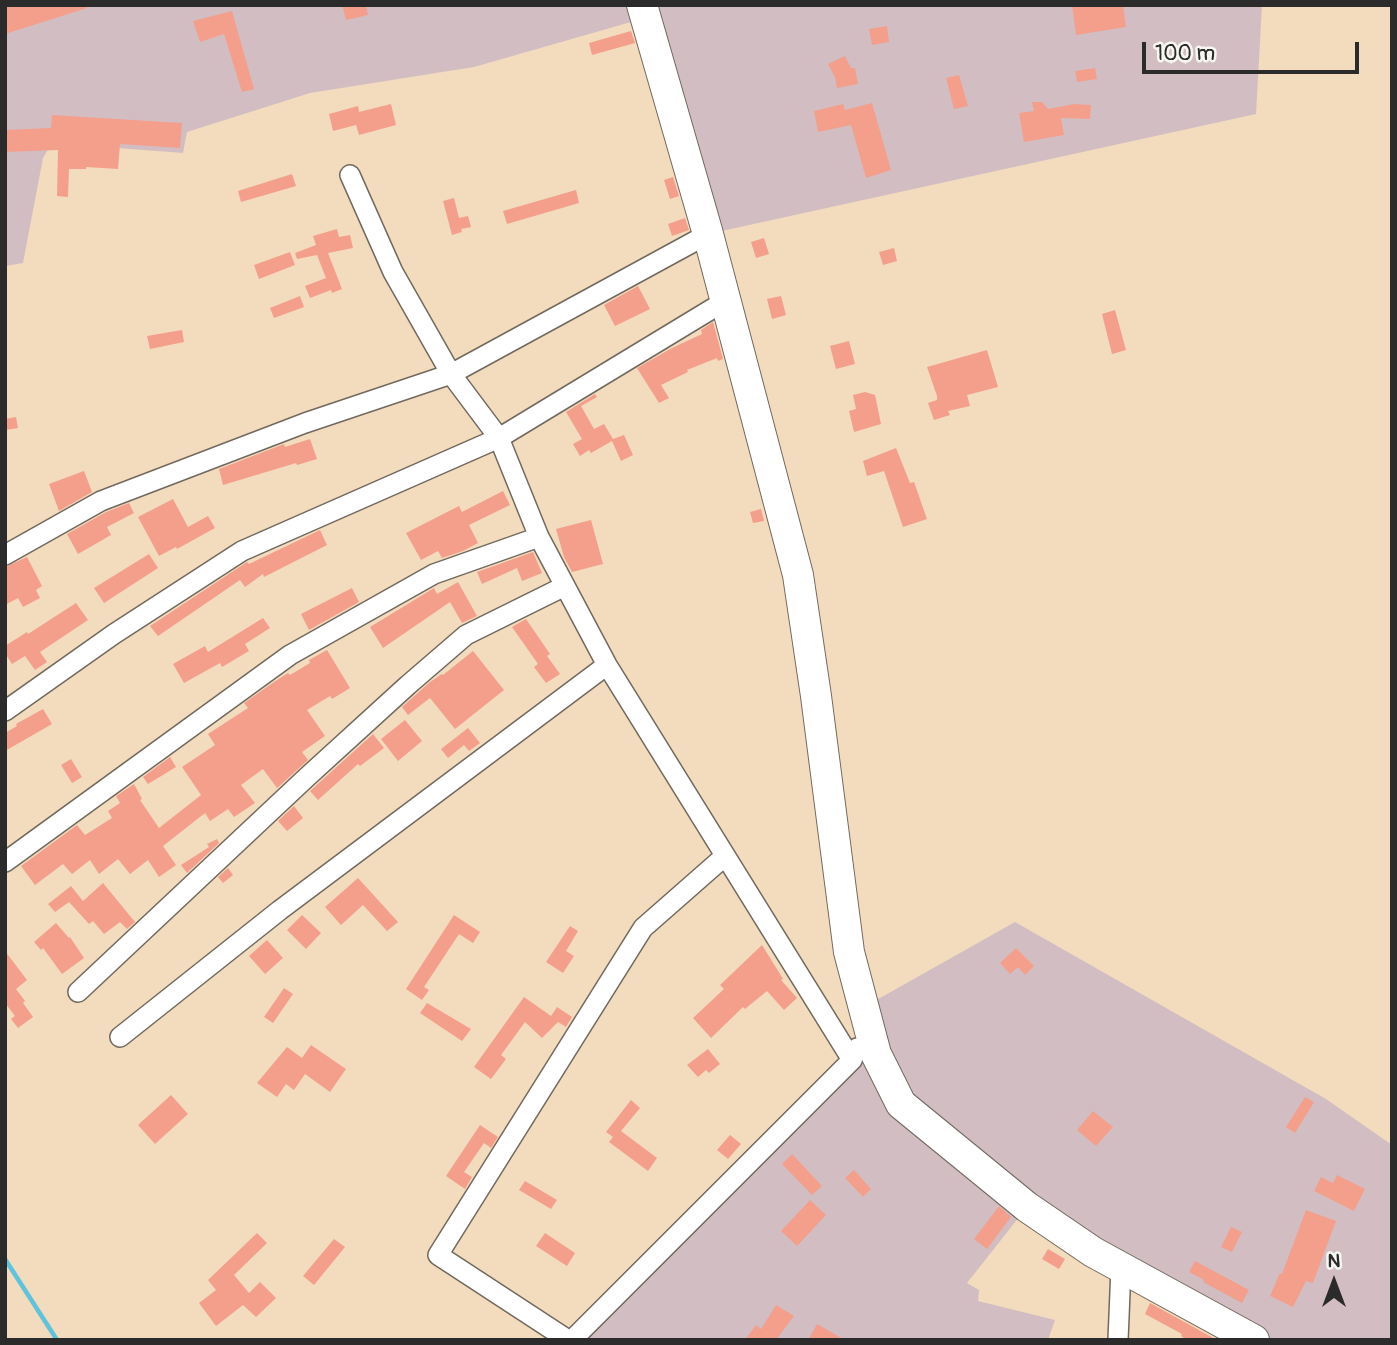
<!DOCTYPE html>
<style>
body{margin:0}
#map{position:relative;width:1397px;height:1345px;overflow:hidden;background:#f3dbbd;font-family:Pangolin,sans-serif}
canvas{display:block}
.frame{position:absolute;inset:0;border:7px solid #2b2b2b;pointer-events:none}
.north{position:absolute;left:1299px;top:1247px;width:70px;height:70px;-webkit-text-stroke:5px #f6f6f2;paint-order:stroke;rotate:0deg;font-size:19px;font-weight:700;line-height:28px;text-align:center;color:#2b2b2b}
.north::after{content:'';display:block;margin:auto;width:24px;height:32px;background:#2b2b2b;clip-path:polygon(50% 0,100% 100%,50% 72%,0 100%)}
.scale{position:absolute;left:1142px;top:42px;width:217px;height:32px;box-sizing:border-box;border:4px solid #2b2b2b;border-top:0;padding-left:9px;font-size:21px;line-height:24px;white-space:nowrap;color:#2b2b2b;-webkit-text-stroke:5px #f6f6f2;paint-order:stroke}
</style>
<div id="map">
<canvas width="1397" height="1345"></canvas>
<div class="frame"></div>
<div class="north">N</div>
<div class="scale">100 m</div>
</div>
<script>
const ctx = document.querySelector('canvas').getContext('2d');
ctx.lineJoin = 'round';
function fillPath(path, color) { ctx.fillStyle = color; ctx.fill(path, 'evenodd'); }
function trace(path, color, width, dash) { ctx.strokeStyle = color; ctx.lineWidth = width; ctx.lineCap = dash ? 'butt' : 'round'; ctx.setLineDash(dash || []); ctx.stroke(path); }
fillPath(new Path2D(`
 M5,5H1262L1256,114L708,234L645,18L474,67L310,93L187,132L183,153L52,143L43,158L23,263L5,266Z
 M1015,922L1326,1099L1392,1145V1340H1254L1027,1207L967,1283L979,1290L978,1301L1055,1320L1048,1340H572L852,1060L864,1007Z`), '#d2bec2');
trace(new Path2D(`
 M5,1259L57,1340`), '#5ec3dc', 4.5);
fillPath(new Path2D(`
 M5,5H86L87,8L5,34Z
 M342,5H366L368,15L346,20Z
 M1072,5H1123L1126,27L1076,35Z
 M232,11L254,89L242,92L224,34L200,42L193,21Z
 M887,26L889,42L872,45L869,29Z
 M631,31L635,43L592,55L589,43Z
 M845,56L851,68H855L858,84L837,88L835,77L828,64Z
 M1095,68L1097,79L1077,82L1075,71Z
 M959,75L968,106L954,109L946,78Z
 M1032,102H1042L1048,109L1074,104L1091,105L1090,119L1061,118L1064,135L1024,142L1019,113L1034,111Z
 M872,103L891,170L866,178L851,125L818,132L814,111L843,104L845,110Z
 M391,104L396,125L359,135L356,125L333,131L329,114L358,106L359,112Z
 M52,115L182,123L180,148L120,144L118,169L86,167V169H69L68,197L57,196L58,150L5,152V130L51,128Z
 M292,174L296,186L241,202L238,191Z
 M673,177L679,196L670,199L664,180Z
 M576,190L579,203L507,224L503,211Z
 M454,198L459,218L468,216L471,227L461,229L462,232L452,235L443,201Z
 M685,218L689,230L672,236L668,224Z
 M337,229L339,237L350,235L353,248L328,253L342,289L332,293L331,290L310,298L305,286L326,278L317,255L297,259L295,253L316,245L313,236Z
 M764,238L769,254L756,258L751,242Z
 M894,248L897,261L883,265L879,252Z
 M290,252L295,265L259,279L254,265Z
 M638,286L650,309L615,326L604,305Z
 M300,296L304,307L274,318L270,308Z
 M781,296L786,315L772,319L767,299Z
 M1115,310L1126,350L1112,354L1102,314Z
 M713,322L723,359L718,361L717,358L687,370L688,372L661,385L669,398L659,403L637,368L672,348L702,334L701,330Z
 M182,330L184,342L150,349L147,336Z
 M849,341L855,364L836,369L830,346Z
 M987,350L998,387L967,395L970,406L948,411L950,415L934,420L928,403L937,400V396L927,367Z
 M865,392L875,395L881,424L854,432L849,411L856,409L853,395Z
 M595,394L597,397L581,406L594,429L604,424L613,439L624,435L633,455L621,461L612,441L591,453L589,450L580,456L573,444L582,439L566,412Z
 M16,417L18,428L5,430V419Z
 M310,439L317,459L297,465L296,463L223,485L219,469L284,444L285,447Z
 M896,448L910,483L914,482L927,519L903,527L884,471L867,476L863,461Z
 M84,471L92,492L59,511L49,484Z
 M503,491L510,505L469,525L478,543L463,551L442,558L438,551L421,560L406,533L459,506L462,512Z
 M173,499L188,527L208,516L215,528L177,549L176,547L159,556L138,517Z
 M129,503L134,513L107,527L111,535L78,554L67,534L106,512Z
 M761,509L764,521L753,523L750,512Z
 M591,520L603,564L572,572L564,557L556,529Z
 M320,530L327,545L264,577L263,574L245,587L240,580L158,636L150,626L247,562L249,564Z
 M533,552L542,573L522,581L517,568L482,584L477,572Z
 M149,554L158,568L104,603L94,588Z
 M27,557L42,586L36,590L40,598L23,607L18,598L5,605V567Z
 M458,582L477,616L462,623L450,602L383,648L370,627L434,588L437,594Z
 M352,588L359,602L309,630L301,614Z
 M76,603L88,620L40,652L47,662L35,670L25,656L12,664L5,653V646L27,632L28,634Z
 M263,618L270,628L245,644L249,651L222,667L220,663L184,683L173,664L205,646L208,652Z
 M526,619L550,654L547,656L560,674L546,683L534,667L538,664L512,627Z
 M327,650L350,688L332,699L330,696L307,710L325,736L302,752L308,760L265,799L277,788L263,769L241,785L255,803L234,817L228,809L210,821L205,813L163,846L176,865L159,877L148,860L130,874L118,859L99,874L90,860L72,874L63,864L35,885L21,866L77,825L85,835L112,818L108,811L120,803L116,796L134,784L142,799L140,800L159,828L201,795L182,767L215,745L208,734L248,708L244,703L274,682L288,673L290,675L310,663L309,660Z
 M473,651L504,690L455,729L430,698L408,715L402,707L430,682L442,674L443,675Z
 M43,709L52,724L5,751V733L17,726L16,724Z
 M405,720L422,741L398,761L381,739Z
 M468,728L480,743L469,751L464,745L448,758L441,749Z
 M373,734L384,748L360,766L358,764L318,800L310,791Z
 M170,757L176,767L148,784L143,777Z
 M71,759L82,777L72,783L61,765Z
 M294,806L303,818L287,831L278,821Z
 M217,839L219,843L187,873L181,865L209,847L207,844Z
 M228,868L233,875L223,883L218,877Z
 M358,878L398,922L387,931L363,905L341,925L325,907Z
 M103,883L135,922L127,929L120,922L104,934L93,921L89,924L69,902L55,912L48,904L71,886L83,901Z
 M302,915L321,933L306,949L287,930Z
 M454,915L480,932L473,943L459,934L424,987L429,990L422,1000L406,989Z
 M56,923L69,938L70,937L84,958L62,974L43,948L41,950L34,942Z
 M570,926L578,931L566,951L574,956L563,973L546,962Z
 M267,940L283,958L265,974L249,956Z
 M762,945L783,979L781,980L797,998L784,1010L767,991L745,1009L743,1007L711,1038L693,1018L724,989L720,985Z
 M1016,948L1034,966L1025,975L1018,967L1010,974L1000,963Z
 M5,951L27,980L16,989L25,1001L23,1003L33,1017L18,1028L11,1019L15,1016L5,1003Z
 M284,988L293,994L273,1023L264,1017Z
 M524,997L551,1016L557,1007L572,1017L566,1027L558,1022L542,1038L525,1022L501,1055L506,1059L491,1079L474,1067Z
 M427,1003L471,1029L462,1041L420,1013Z
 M311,1045L346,1069L330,1092L305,1074L294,1090L286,1084L277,1097L257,1083L287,1047L302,1058Z
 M708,1049L720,1064L709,1073L706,1070L698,1077L687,1065Z
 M171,1095L188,1114L155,1144L138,1125Z
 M1305,1097L1314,1102L1295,1133L1286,1127Z
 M631,1100L640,1108L621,1131L657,1158L648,1171L609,1142L613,1137L606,1132Z
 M1093,1111L1113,1127L1096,1146L1077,1130Z
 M480,1125L498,1137L491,1148L484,1143L464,1172L472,1177L465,1189L446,1176Z
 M730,1135L741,1144L728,1159L717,1150Z
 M792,1154L822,1186L812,1195L782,1164Z
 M854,1170L871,1189L863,1197L845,1178Z
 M1337,1175L1365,1189L1354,1211L1314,1191L1321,1177L1333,1183Z
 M525,1181L557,1200L551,1209L519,1190Z
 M810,1200L826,1215L797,1246L781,1231Z
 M999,1206L1011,1217L987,1249L974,1239Z
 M1306,1210L1336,1221L1313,1283L1306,1281L1293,1307L1270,1296L1280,1273L1282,1274Z
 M1231,1227L1242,1232L1232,1252L1221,1247Z
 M257,1233L267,1243L234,1275L249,1293L260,1282L276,1298L256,1317L243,1305L216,1326L199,1303L216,1290L208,1280Z
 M545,1233L575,1253L567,1266L536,1246Z
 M334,1239L345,1247L314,1285L303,1276Z
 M1048,1249L1065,1259L1059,1269L1042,1259Z
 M1195,1261L1249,1290L1242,1303L1203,1282L1204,1280L1189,1272Z
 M1150,1303L1217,1340H1187L1181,1336L1182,1334L1145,1314Z
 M776,1305L794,1316L776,1340H745L756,1325L761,1329Z
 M817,1324L845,1340H808Z`), '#f39f8c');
const minor = new Path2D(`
 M350,175L393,272L451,374L499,438L539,537L607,665L852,1060
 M5,555L101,501L305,423L451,374L708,234
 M5,711L114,634L242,551L499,438L725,301
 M5,862L290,655L434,574L539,537
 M78,992L307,777L408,685L466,635L565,586
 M120,1037L280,910L607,665
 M568,1340L438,1255L643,928L725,856
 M572,1340L852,1060L857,1048
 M1118,1340L1121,1268`);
const highway = new Path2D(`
 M642,5L708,234L798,575L816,696L849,952L876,1054L901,1104L1027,1207L1093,1252L1254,1340`);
trace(minor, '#71695e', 22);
trace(highway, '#71695e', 32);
trace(minor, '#fff', 19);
trace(highway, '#fff', 30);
</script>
